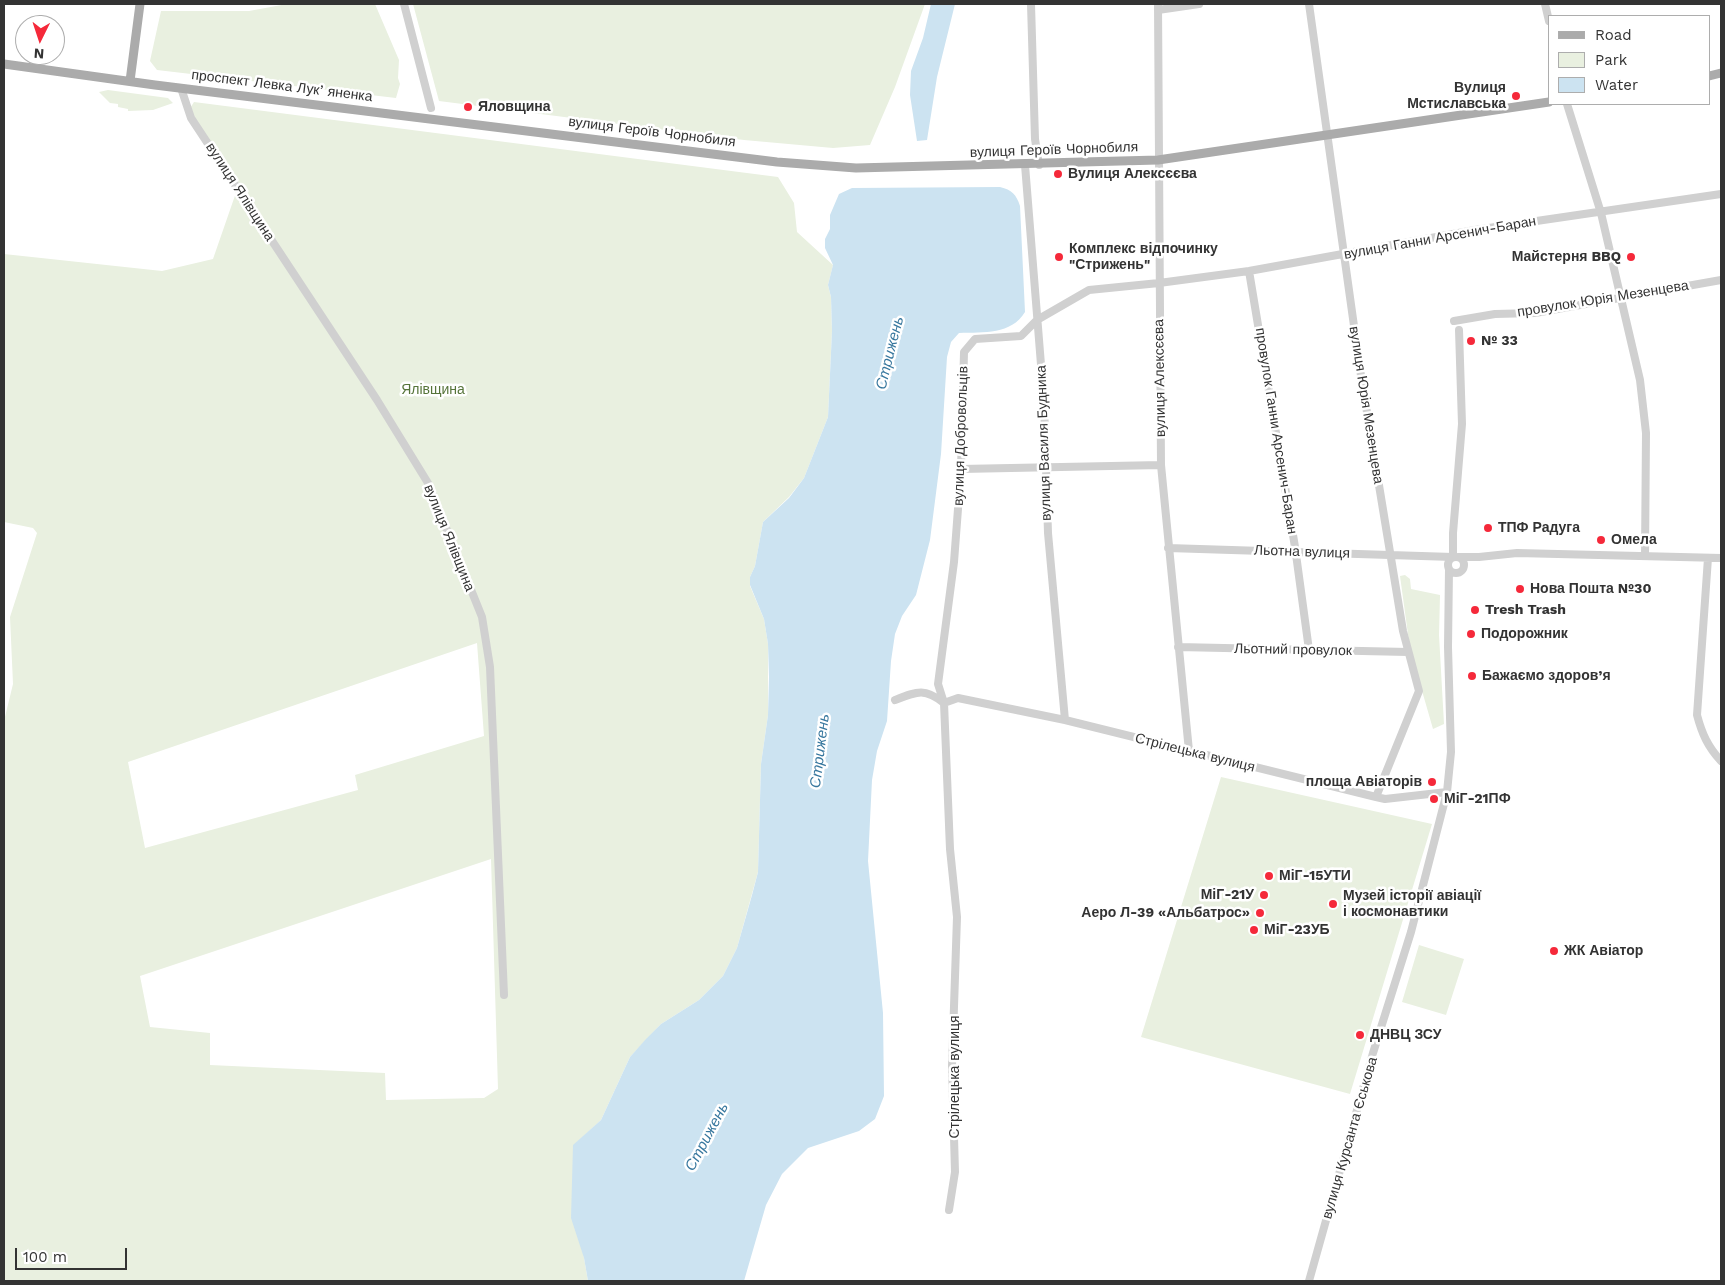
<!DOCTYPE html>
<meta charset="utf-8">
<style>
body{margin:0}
#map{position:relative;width:1725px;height:1285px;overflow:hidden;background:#fff;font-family:"Work Sans",sans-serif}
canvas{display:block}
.frame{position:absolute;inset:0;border:5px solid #333;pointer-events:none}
.legend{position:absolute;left:1548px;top:15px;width:162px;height:90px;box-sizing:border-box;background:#fff;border:1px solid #adadad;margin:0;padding:6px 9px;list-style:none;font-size:15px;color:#333}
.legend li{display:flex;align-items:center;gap:10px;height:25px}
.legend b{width:25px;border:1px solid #adadad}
.north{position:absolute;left:15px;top:15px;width:50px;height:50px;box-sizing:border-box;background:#fff;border:1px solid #adadad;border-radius:50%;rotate:184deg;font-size:14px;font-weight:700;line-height:20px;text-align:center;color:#333}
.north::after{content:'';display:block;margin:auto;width:18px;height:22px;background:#f5293a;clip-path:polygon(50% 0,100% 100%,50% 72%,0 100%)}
.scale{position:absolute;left:15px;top:1248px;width:112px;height:22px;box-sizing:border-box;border:2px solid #333;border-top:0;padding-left:6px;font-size:15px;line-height:18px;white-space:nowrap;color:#333;-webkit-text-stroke:4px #fff;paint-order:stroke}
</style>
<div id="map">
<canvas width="1725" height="1285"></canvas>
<div class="frame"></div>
<ul class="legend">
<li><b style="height:6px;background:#ababab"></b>Road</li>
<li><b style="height:14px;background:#e9f0e0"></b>Park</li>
<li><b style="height:14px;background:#cce3f1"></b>Water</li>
</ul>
<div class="north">N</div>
<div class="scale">100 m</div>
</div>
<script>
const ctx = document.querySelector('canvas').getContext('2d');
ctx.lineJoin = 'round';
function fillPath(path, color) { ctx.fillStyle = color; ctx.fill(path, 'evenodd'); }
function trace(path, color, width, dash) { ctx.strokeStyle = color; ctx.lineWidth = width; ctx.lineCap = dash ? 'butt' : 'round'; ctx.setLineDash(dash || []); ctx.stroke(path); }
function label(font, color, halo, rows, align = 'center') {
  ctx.font = font + ' "Work Sans",sans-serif'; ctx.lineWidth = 5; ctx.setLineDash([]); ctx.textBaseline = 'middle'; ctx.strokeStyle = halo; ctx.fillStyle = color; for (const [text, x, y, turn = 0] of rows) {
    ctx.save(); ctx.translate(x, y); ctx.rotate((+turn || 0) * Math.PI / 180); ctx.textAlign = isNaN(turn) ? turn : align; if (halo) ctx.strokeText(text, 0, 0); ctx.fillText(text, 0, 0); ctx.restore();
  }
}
fillPath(new Path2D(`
 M287,4H375L399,60L398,78L400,84L396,98L157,70L150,61L161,11H249Z
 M413,4H925L895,87L870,145L833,148L744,140L439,101Z
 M108,90L168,98L173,103L153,110L128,111V109L118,107V104L110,103L99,92Z
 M194,102L778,177L794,203L797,232L833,265L828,285L831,297L832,331L828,417L804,478L789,497L763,522L755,566L750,577V586L764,619L768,644V715L761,764L758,872L737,948L723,976L699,1000L661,1024L630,1057L601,1120L574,1145L584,1258L588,1281H4V721L13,684L10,617L37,533L33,528L4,522V254L162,271L213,259L239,184L189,110ZM477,643L484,736L355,775L358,790L145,848L128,762ZM491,859L498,1089L484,1098L386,1100L385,1073L210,1065V1033L150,1027L140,976Z
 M1405,575L1410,579L1411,589L1440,595L1439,635L1444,724L1433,729L1410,649L1400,576Z
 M1221,777L1432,824L1350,1094L1141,1037Z
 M1419,945L1464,959L1446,1015L1402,1002Z`), '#e9f0e0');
fillPath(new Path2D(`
 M931,4H955L937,77L927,140L917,141L910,95L911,71L923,38Z
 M1000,187C1012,190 1016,194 1020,206L1025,312C1011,335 984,332 959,333L951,342L947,357L941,454L930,540L916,595L902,616L895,634L891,661L887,721L877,751L872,780L868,861L883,1013L884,1096L875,1119L859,1131L808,1148L782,1174L766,1205L744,1281H588L584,1258L571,1218L573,1145L601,1120L630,1057L646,1039L661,1024L699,1000L723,976L737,948L752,895L758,872L761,764L768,715L769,677L768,644L764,619L750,585V577L755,566L763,522L789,498L804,478L828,417L832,331L831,297L828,285L833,265L825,248V239L830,229V215L839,194L852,188Z`), '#cce3f1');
trace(new Path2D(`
 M404,4L431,108
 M1031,4L1035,139L1039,165
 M1158,4L1161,465L1189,751
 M1309,4L1361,376L1403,631L1419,691L1376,797
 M1545,4L1549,21
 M1158,10L1199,4
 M181,88L191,118L377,400L428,483L482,617L490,667L504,995
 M1567,104L1601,213L1640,380L1646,433L1645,556
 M1025,165L1044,402L1048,533L1065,720
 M1249,271L1295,547L1309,650
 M1454,321L1495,314L1535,313L1721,280
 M961,469L1161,465
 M1168,548L1453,557V533L1462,424L1459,330
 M1448 565a8 8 0 1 1 16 0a8 8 0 1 1-16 0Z
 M1458,557H1479L1517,553L1721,558
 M1708,558L1697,715C1702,734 1708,747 1721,761
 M1178,647L1408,652
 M895,700C918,691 925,688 944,703L958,698L1065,720L1376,797L1385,799L1447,792
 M949,1210L955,1172L952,1066L957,917L950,849L944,703L938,684L954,562L961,469L964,352L975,339L1021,336L1037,320L1089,290L1159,283L1249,271L1475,230L1721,194
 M1309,1281L1373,1053L1411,932L1447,792L1451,752L1448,647L1449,569`), '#d0d0d0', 8);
trace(new Path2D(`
 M4,64L155,85L777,162L856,168L1158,160L1549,102
 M1709,76L1721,73
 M130,81L140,4`), '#ababab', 9);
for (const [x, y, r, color] of [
 [1516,96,5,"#f5293a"],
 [468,107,5,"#f5293a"],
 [1058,174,5,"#f5293a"],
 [1059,257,5,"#f5293a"],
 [1631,257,5,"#f5293a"],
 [1471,341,5,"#f5293a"],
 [1488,528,5,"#f5293a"],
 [1601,540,5,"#f5293a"],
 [1520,589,5,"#f5293a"],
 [1475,610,5,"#f5293a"],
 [1471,634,5,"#f5293a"],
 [1472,676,5,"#f5293a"],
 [1432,782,5,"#f5293a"],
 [1434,799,5,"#f5293a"],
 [1269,876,5,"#f5293a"],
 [1264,895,5,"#f5293a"],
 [1333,904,5,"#f5293a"],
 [1260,913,5,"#f5293a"],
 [1254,930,5,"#f5293a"],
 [1554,951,5,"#f5293a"],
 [1360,1035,5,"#f5293a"]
]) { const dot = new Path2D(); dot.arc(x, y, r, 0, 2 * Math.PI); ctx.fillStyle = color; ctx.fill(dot); trace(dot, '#fff', 2); }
label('14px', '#333', '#fff', [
 ["проспект Левка Лукʼяненка",282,86,7],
 ["вулиця Героїв Чорнобиля",652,132,7],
 ["вулиця Героїв Чорнобиля",1054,150,-2],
 ["вулиця Ялівщина",240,192,57],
 ["вулиця Ганни Арсенич-Баран",1440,238,-10],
 ["провулок Юрія Мезенцева",1603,299,-9],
 ["вулиця Алексєєва",1160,378,-91],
 ["вулиця Юрія Мезенцева",1366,405,81],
 ["провулок Ганни Арсенич-Баран",1276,431,81],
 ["вулиця Добровольців",961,436,-88],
 ["вулиця Василя Будника",1044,443,-92],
 ["вулиця Ялівщина",449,538,68],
 ["Льотна вулиця",1302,552,2],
 ["Льотний провулок",1293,650,1],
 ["Стрілецька вулиця",1195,753,14],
 ["Стрілецька вулиця",955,1077,-90],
 ["вулиця Курсанта Єськова",1350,1138,-74]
]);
label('bold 14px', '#333', '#fff', [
 ["Вулиця",1506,88,"right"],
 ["Мстиславська",1506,104,"right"],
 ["Яловщина",478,107],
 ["Вулиця Алексєєва",1068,174],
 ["Комплекс відпочинку",1069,249],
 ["\"Стрижень\"",1069,265],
 ["Майстерня BBQ",1621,257,"right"],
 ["№ 33",1481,341],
 ["ТПФ Радуга",1498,528],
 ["Омела",1611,540],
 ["Нова Пошта №30",1530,589],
 ["Tresh Trash",1485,610],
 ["Подорожник",1481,634],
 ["Бажаємо здоров’я",1482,676],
 ["площа Авіаторів",1422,782,"right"],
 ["МіГ-21ПФ",1444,799],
 ["МіГ-15УТИ",1279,876],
 ["МіГ-21У",1254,895,"right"],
 ["Музей історії авіації",1343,896],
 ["і космонавтики",1343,912],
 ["Аеро Л-39 «Альбатрос»",1250,913,"right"],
 ["МіГ-23УБ",1264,930],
 ["ЖК Авіатор",1564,951],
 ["ДНВЦ ЗСУ",1370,1035]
], 'left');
label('14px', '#56743a', '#fff', [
 ["Ялівщина",433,390]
]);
label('italic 15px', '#37779e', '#fff', [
 ["Стрижень",890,353,-76],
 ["Стрижень",820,751,-83],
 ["Стрижень",707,1137,-62]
]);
</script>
